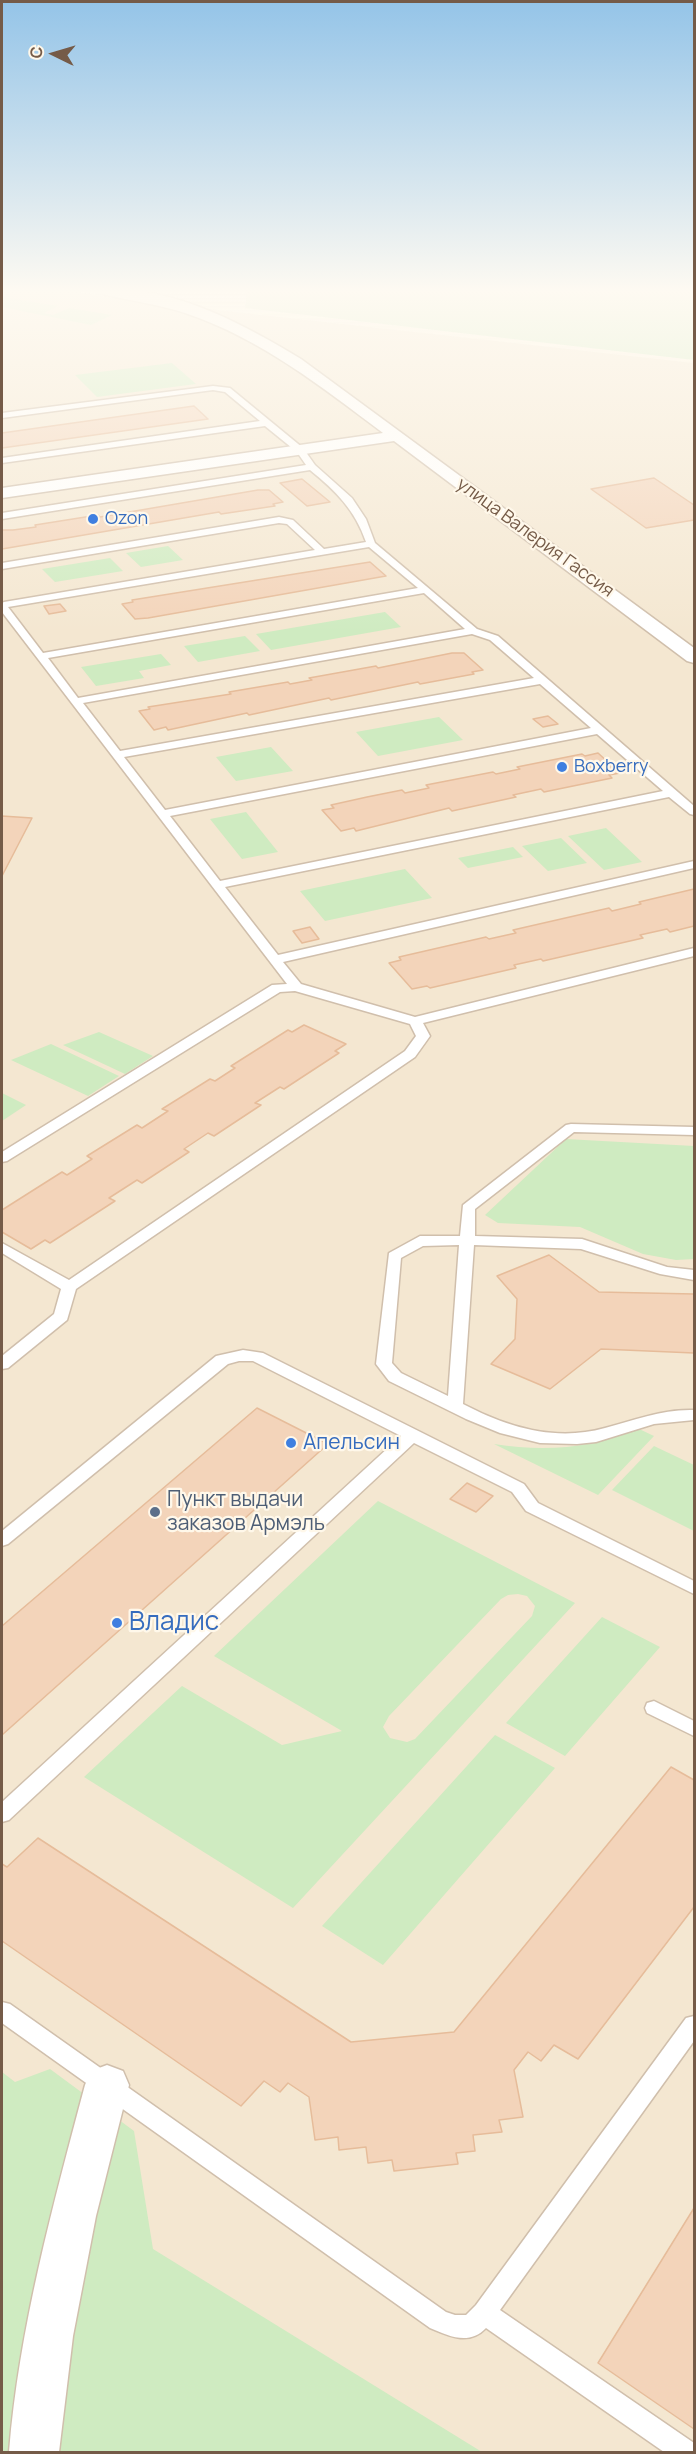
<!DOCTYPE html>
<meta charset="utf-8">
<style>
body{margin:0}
#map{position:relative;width:696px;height:2454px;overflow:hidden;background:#fdf4e3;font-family:Manrope,sans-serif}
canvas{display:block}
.frame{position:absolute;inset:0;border:3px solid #755b48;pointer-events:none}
.north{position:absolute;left:24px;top:24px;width:60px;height:60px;-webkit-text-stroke:4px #fff8ea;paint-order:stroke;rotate:275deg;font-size:16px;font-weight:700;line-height:24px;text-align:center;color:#755b48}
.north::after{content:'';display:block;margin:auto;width:21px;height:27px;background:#755b48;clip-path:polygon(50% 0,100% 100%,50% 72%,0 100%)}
</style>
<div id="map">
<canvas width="696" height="2454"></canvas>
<div class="frame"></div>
<div class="north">С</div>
</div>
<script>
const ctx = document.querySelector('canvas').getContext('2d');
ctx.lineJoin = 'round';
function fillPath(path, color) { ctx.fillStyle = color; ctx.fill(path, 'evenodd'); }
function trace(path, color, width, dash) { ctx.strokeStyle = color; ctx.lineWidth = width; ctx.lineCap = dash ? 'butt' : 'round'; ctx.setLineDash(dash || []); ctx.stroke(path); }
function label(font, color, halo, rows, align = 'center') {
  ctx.font = font + ' Manrope,sans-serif'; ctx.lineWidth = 4.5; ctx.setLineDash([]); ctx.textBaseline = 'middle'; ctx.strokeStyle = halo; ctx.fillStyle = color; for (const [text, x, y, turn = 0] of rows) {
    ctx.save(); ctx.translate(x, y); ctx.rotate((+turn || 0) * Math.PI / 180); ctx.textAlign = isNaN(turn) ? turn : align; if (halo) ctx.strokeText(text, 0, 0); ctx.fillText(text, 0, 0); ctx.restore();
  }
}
fillPath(new Path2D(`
 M2,290H66L127,300L694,363V2452H2Z`), '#f4e7d1');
fillPath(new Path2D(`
 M247,290H694V360L245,308Z
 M2,297L58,306L44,313L53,315L69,308L112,315L91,325L2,307Z
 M172,363L196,384L97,397L75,375Z
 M168,546L183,560L141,567L126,553Z
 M110,558L123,571L55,582L42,569Z
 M385,612L401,627L271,650L256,634Z
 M245,636L260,651L198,662L184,646Z
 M161,654L171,665L139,671L144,678L96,686L81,667Z
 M439,717L463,740L378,756L356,732Z
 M271,747L293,771L236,781L216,757Z
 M246,812L278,852L242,859L210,819Z
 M606,828L642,862L604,870L568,836Z
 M561,838L587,863L548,871L522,846Z
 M513,847L523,857L468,868L458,858Z
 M405,869L432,898L325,921L300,891Z
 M99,1032L153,1056L125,1074L63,1045Z
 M51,1044L119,1076L88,1096L11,1060Z
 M2,1093L26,1105L2,1121Z
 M566,1139L694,1146V1259L676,1260L643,1254L580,1227L498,1223L485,1215Z
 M637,1428L654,1436L598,1495L494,1444C545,1452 590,1449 637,1428Z
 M654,1446L694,1465V1531L612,1490Z
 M378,1501L575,1603L293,1908L84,1777L182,1686L282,1745L342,1731L214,1656ZM518,1594L527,1596L535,1606L532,1616L415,1739L407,1742L390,1738L383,1727L389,1716L501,1599L508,1595Z
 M602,1617L660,1647L565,1756L506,1723Z
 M495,1735L555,1768L383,1965L322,1926Z
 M50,2069L134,2131L153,2249L482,2452H2V2072L15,2082Z`), '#cfebc1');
const building = new Path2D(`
 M194,406L208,419L2,448V433Z
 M654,478L694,505V520L646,528L591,489Z
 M302,479L330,502L307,506L280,483Z
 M258,490H269L283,502L273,504L275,506L221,514L219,512L2,549V530H13L36,527L35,525L98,515L100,517Z
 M370,562L386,576L148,618L135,619L122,604L133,602L132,600Z
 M60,604L66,611L49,614L44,606Z
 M452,653H464L483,670L472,672L474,674L420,684L418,682L331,700L329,698L249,715L247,713L168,730L166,727L154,730L139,711L150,709L148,707L231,694L229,692L288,682L290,684L312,680L309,678L376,666L378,668Z
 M548,716L558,724L543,727L533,719Z
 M598,753L620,773L609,775L612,778L544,792L541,789L513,795L516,797L452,811L449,808L356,831L354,828L341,831L322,810L334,808L331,805L367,797L402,790L405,793L429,788L426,785L493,772L496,774L520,769L517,767L582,754L585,756Z
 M2,816L32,818L2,876Z
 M694,889V926L670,932L667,929L640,935L643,938L543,961L541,959L514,965L516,968L430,988L427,986L412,989L389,963L401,960L399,957L486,937L489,939L516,933L513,930L609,908L612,911L641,904L639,902Z
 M310,927L319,939L302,943L293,931Z
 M304,1025L346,1044L335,1051L339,1053L284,1089L280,1087L255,1103L261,1105L214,1136L208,1133L184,1149L189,1152L142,1183L137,1180L109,1198L115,1201L50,1243L45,1240L31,1249L2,1232V1210L62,1172L67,1175L92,1159L87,1156L137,1125L142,1128L168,1111L162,1109L210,1079L215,1081L235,1068L231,1066L288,1030L292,1032Z
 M549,1255L599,1292L694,1294V1353L601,1349L550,1389L491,1364L515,1339L517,1299L497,1276Z
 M257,1408L328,1444L2,1735V1626Z
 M467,1483L493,1496L476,1512L450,1499Z
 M671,1767L694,1780V1907L578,2059L554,2045L541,2061L528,2052L514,2070L523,2117L499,2120L502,2132L473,2135L475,2151L456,2153L458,2164L394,2171L392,2160L368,2163L366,2147L339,2150L338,2137L315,2140L309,2097L288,2083L280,2092L264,2081L241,2106L2,1941V1864L7,1867L38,1838L351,2042L454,2032Z
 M694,2208V2429L598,2363Z`);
fillPath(building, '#f3d4ba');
trace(building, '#e6bc9a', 1.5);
const service = new Path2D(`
 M213,386L230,388L303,448L315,465L352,498L366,519L375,543L477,629L498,636L694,806V815L690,814L669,797L225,887L278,955L694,861V868L283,962L301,984L415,1017L694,948V956L423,1023L430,1036L415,1057L76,1289L67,1320L8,1368L2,1369V1356L54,1314L61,1289L2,1253V1243L69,1280L405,1051L416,1036L410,1024L295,991L280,992L7,1161L2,1162V1152L272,985L287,984L2,612V603L4,602L315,550L287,524L279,523L2,569V563L279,517L293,520L324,549L366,542C355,510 336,491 310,470L2,519V513L306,465L297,452L265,426L2,463V458L260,421L225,392L213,390L2,418V413ZM369,547L418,588L43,653L8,607ZM424,593L465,629L78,698L48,658ZM472,634L490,640L534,678L120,751L83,703ZM540,684L591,728L165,810L124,757ZM597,734L663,791L220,881L170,816Z
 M571,1124L694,1127V1135L574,1132L475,1209V1236L582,1239L667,1267L694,1270V1280L660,1274L581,1249L474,1245L463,1404C507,1427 555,1442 605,1428C635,1420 662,1409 694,1410V1420L654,1424L596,1442L577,1444L540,1443L500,1433L466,1419L389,1381L376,1364L389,1253L420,1236H460L463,1205L566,1125ZM459,1245L448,1396L401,1373L392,1363L401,1258L423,1246Z
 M243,1350L263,1353L524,1484L538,1503L694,1581V1594L526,1511L512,1492L414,1443L9,1820L2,1822V1802L401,1436L253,1361H239L228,1364L8,1544L2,1546V1531L216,1356Z
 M654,1701L694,1721V1736L647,1713L645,1708L647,1703Z
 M2,2002L10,2004L446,2312L455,2315H466L476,2305L686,2018L694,2016V2041L500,2310L694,2443V2452H664L486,2328C469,2346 449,2336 430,2328L2,2023Z`);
const minor = new Path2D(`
 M97,290C168,283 242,323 301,359L694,648V663L687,661L394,441L2,498V488L383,433C322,387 261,339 188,314C159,304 129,301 99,293Z
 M107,2065L123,2071L129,2085L96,2216L73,2336L59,2452H9C19,2328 53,2205 85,2085L91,2071Z`);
trace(service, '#d0bfac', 3);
trace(minor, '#d0bfac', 3);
fillPath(service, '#fff');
fillPath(minor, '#fff');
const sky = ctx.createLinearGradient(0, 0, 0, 633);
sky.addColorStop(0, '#94c4e8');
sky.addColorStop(0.46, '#fefaf2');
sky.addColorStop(1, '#fefaf200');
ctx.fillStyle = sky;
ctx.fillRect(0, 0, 696, 633);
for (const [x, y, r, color] of [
 [93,519,6,"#3f7fe0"],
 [562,767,6,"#3f7fe0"],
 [291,1443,6,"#3f7fe0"],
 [155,1512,6,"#5c6f8a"],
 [117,1623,6,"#3f7fe0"]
]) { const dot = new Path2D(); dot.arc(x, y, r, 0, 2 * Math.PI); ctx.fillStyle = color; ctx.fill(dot); trace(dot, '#fff8ea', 2); }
label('18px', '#366cbe', '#fff8ea', [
 ["Ozon",105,519],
 ["Boxberry",574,767]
], 'left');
label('18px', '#755b48', '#fff8ea', [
 ["улица Валерия Гассия",535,538,36]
]);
label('21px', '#366cbe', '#fff8ea', [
 ["Апельсин",303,1443]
], 'left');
label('21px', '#4e5e75', '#fff8ea', [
 ["Пункт выдачи",167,1500],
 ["заказов Армэль",167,1524]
], 'left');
label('26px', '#366cbe', '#fff8ea', [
 ["Владис",129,1623]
], 'left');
</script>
